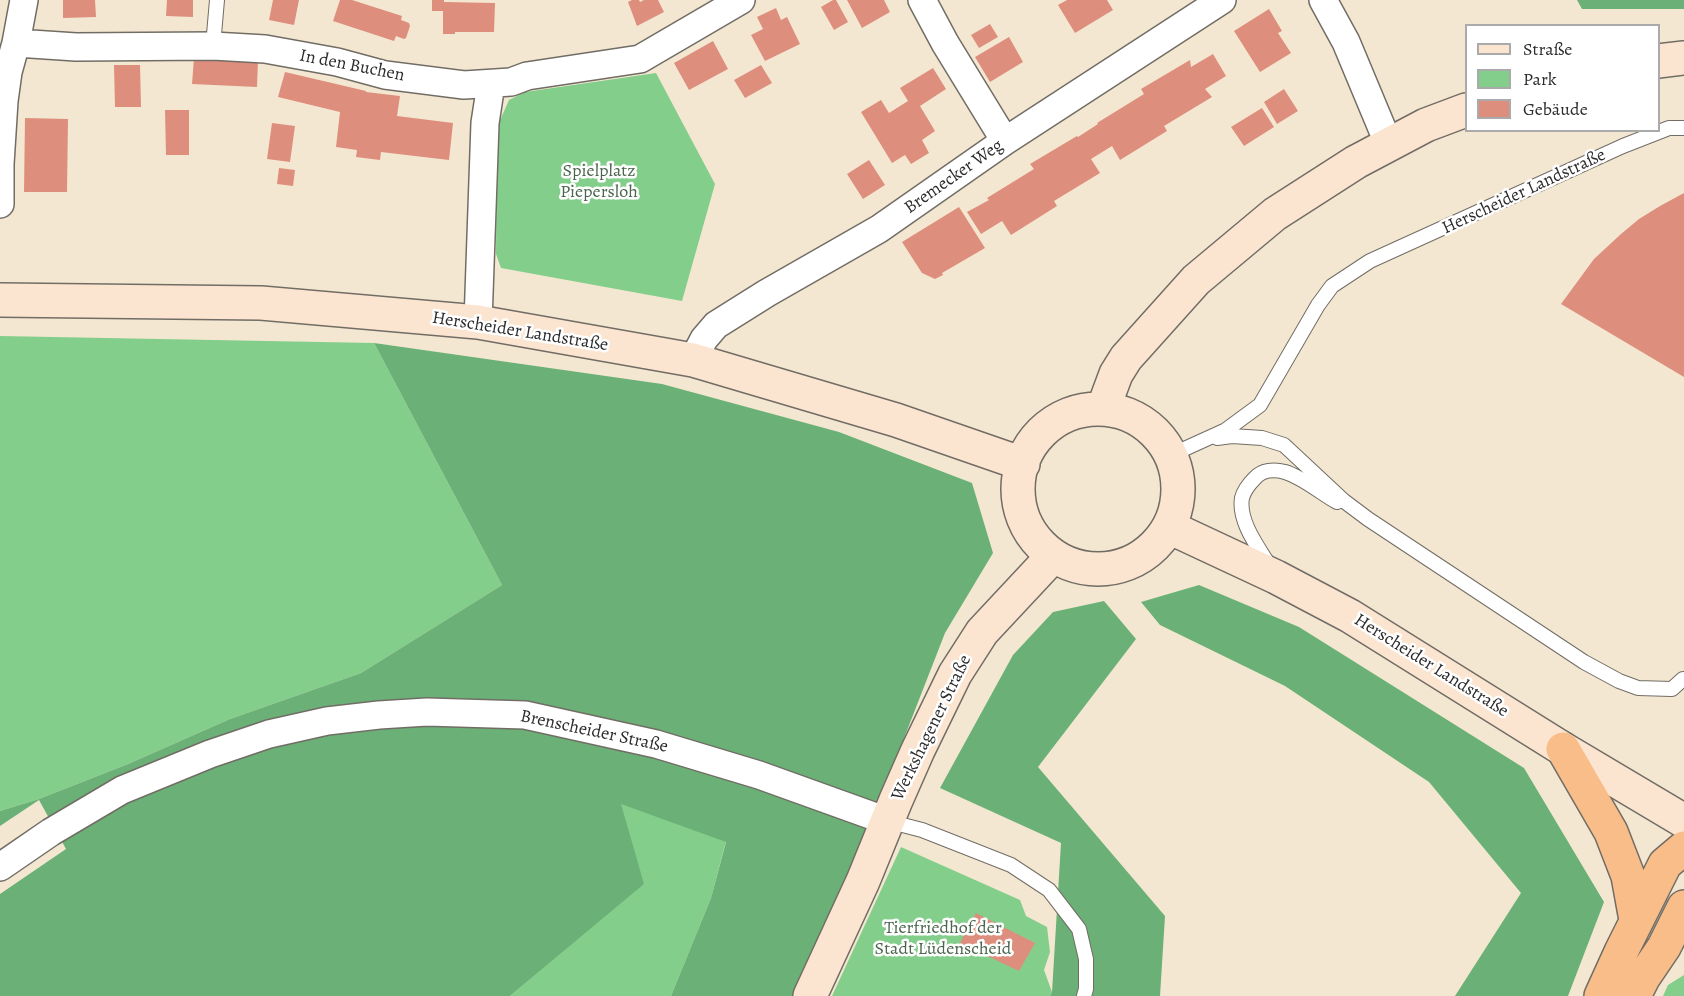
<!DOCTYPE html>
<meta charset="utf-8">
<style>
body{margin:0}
#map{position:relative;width:1684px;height:996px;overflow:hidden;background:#f4e7d1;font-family:Alegreya,serif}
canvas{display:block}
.legend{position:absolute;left:1465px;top:24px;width:195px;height:108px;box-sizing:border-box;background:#fff;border:2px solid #aaa;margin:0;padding:8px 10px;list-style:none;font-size:18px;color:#2b2b2b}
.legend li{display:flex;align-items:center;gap:12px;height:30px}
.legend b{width:30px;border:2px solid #aaa}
</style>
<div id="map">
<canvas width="1684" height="996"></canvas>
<ul class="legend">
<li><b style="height:8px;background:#fce5d0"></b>Straße</li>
<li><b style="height:16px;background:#84ce8b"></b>Park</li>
<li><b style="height:16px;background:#de8e7c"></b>Gebäude</li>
</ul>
</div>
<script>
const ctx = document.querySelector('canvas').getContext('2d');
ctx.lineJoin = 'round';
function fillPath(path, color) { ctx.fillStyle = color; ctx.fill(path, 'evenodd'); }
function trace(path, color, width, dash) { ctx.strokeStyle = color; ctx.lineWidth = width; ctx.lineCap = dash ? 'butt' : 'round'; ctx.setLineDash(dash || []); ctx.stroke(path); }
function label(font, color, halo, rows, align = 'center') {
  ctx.font = font + ' Alegreya,serif'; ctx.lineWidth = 5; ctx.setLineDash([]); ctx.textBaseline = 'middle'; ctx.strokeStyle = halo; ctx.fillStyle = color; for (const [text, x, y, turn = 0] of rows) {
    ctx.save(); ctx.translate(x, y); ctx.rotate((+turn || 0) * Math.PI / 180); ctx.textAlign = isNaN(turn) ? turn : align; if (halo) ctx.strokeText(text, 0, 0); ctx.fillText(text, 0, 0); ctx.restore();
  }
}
fillPath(new Path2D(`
 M656,73L715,184L682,301L501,268L496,254L497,127L509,100L525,92Z
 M0,336L374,343L502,585L361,673L230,719L128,764L39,799L0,811Z
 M620,803L726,841L711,898L671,996H510L643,884Z
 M901,847L1020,900L1026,916L1047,927L1050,952L1044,970L1052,992L1050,996H832Z
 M1684,975V996H1663L1668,985Z`), '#84ce8b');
fillPath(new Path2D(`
 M1577,0H1684V9H1582Z
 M374,343L662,384L839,432L972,483L993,553L945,633L883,792L799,996H671L711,898L726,842L621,804L644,884L510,996H0V894L66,849L39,800L0,826V811L39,799L128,764L230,719L361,673L502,585Z
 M1199,585L1299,627L1524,768L1604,902L1568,996H1455L1521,893L1429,782L1285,686L1160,625L1141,602Z
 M1104,601L1136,639L1038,767L1165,916L1160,996H1050L1052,992L1061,843L940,788L1013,655L1053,612Z`), '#6bb177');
fillPath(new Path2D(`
 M63,0H95L96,17L63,18Z
 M167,0H193V17L166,16Z
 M273,0H299L294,25L269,20Z
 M340,0H352L402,16L401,20L409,23L410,26L406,38L404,39L396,36L394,41L333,21Z
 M432,0H444V2L495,3L494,32H455V34H443V11H432Z
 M632,0H639L640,2L644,0H658L664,12L637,26L628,2Z
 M833,0H836L848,22L834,30L821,7Z
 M847,0H884L890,12L862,28Z
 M1067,0H1107L1113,10L1075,33L1058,5Z
 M776,8L781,20L787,17L800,44L765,61L751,35L763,29L757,17Z
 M1269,9L1282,31L1278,33L1291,53L1260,72L1234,31Z
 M990,24L998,37L979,48L971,35Z
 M1009,37L1023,62L990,82L975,57Z
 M713,41L728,69L689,90L674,63Z
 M1213,54L1226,76L1205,89L1212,97L1164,126L1167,131L1120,160L1112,146L1091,159L1100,173L1054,201L1057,206L1011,235L1002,221L981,234L967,212L989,200L987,198L1034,169L1030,164L1077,136L1078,137L1098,124L1097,123L1144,94L1141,89L1190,60L1191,67Z
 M194,58L258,61L257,87L192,84Z
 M114,65H140L141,107H115Z
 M761,65L772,83L745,98L734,80Z
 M933,68L946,89L920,106L935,131L922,140L929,153L911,164L905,155L892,163L861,112L881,100L889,113L908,101L900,88Z
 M285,72L366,91V92L400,96L397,116L453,123L449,160L381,152L380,160L356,157L357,150L336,147L340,112L278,97Z
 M1284,89L1298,111L1277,124L1264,102Z
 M1262,108L1274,127L1244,146L1231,127Z
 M165,110H189V155H166Z
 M25,118L68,119L67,192H24Z
 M272,123L295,126L290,162L267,159Z
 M869,160L885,185L863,199L847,174Z
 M279,168L295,170L293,186L277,184Z
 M1684,193V377L1561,304L1594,259L1621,234L1639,219L1660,206Z
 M959,207L985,248L942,273L943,275L935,279L922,273L902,242Z
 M976,913L1035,943L1019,971L960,943Z`), '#de8e7c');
const lane = new Path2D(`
 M213,46L217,0
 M1217,438L1232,436L1262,438L1284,445L1344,501L1368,519L1584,662L1619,681L1638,688L1672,689L1683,679
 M1171,455L1226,430L1260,405L1318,305L1332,286L1370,261L1623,146L1669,128H1684
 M1269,565C1258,547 1238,521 1242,498C1244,490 1249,484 1255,478C1262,470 1274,469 1285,472C1302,477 1321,493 1337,502
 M887,821L922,830L1011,865L1049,890L1079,929L1086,959V989L1084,996`);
const street = new Path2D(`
 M922,0L945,43L1005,141
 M1323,0L1346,42L1389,145
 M16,43L76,47L213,46L265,49L337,62L385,75L464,85L511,82L527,76L640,59L741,0
 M0,204V164L4,101L8,72L16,43L24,0
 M478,322L485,123L491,84
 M693,360L704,339L716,325L767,293L879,229L1005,141L1222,0
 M0,867L51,832L122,790L210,754L269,734L327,721L379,715L427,712L525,715L656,744L759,775L887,821`);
const secondary = new Path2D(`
 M1658,61L1684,58
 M0,300L261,303L478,322L693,360L896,420L1023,464
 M1103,409L1116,374L1126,358L1196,280L1275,214L1356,162L1426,125L1466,110
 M1018 489a80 80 0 1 1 160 0a80 80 0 1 1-160 0Z
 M1169,527L1276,577L1350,616L1563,749L1684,821
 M810,996L863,881L896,800L918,750L955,674L982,632L1053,556`);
const highway = new Path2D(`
 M1563,749L1611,832L1628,876L1636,920
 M1601,996L1621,952L1665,864L1684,848
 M1634,996L1643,978L1664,947L1684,907`);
trace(lane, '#716d65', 16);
trace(street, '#716d65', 30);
trace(secondary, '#716d65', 36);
trace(highway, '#716d65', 36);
trace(lane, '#fff', 14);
trace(street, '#fff', 27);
trace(secondary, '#fce5d0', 33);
trace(highway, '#f8bd89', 33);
label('18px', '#2b2b2b', '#fff', [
 ["In den Buchen",352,66,11],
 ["Bremecker Weg",954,177,-35],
 ["Herscheider Landstraße",1524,192,-25],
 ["Herscheider Landstraße",520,332,9],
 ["Herscheider Landstraße",1431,666,32],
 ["Werkshagener Straße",932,728,-64],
 ["Brenscheider Straße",594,732,12]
]);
label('18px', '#4a644d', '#fff', [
 ["Spielplatz",599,172],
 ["Piepersloh",599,193],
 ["Tierfriedhof der",943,929],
 ["Stadt Lüdenscheid",943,950]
]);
</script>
